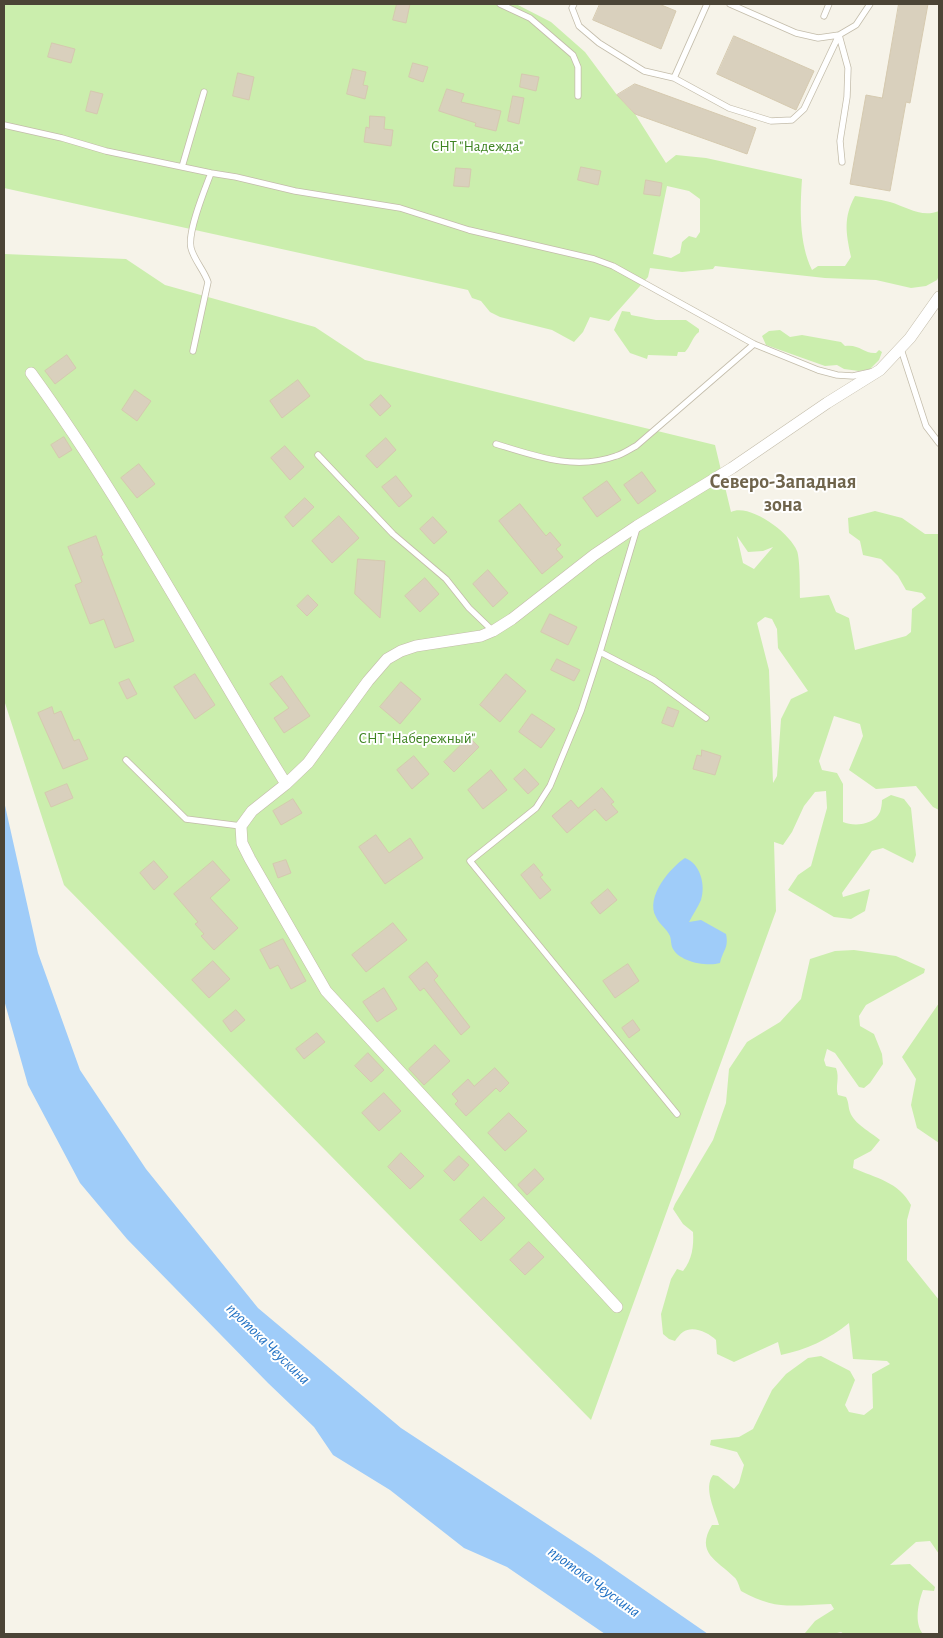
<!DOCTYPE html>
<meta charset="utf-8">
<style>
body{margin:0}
#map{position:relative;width:943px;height:1638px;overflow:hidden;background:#f6f3e9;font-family:"Alegreya Sans",sans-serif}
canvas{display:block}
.frame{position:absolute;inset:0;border:5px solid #4b4436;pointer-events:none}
</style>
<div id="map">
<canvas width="943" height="1638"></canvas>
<div class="frame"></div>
</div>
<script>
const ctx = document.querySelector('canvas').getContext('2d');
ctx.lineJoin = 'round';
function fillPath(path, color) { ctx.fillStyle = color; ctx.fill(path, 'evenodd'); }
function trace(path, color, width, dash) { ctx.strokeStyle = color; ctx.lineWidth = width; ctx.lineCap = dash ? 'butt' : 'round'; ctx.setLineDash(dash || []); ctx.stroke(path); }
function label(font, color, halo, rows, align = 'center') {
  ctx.font = font + ' "Alegreya Sans",sans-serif'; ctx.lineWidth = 4; ctx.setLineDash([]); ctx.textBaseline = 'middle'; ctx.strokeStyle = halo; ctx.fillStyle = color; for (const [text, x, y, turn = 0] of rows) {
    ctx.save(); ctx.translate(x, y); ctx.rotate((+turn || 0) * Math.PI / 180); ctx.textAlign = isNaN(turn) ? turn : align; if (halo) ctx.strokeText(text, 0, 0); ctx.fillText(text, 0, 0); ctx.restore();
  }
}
fillPath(new Path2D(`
 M4,4H516L551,22L585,52L617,95L635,114L666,163L676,155L706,158L802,179C800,209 799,243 812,270L818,266H845L851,257C846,233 843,218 855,196C866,198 879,199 890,202C907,207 921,218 939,211V276L937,280L926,286L911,288L876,280L825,278L715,266L713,269L682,272L650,268L648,277L609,321L590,317L583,332L574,342L552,330L500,317L490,312L481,301L472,298L468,290L4,188ZM667,186L689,191L700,199V232L696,238L689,236L682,242L680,253L671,258L653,254Z
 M4,254L126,259L165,285L315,327L365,360L715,445L731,512C750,503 790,533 797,551C800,558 800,589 800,598L829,595L836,612L849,618L855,650L906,636L911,632L912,609L926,598L922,593L906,590L898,576L881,559L863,555L860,541L849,533L848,518L875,511L902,518L925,534H939V810L933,807L916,786L876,789L849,770L863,736L860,724L834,716L819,761L822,770L837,773L843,784V822C854,827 874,825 880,812C881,809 882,804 882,800L891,795L904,799L911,808L916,855L913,863L883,848L872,851L842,893L843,897L870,889L865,911L851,919L834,917L788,890L798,875L811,866L827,808L826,791L815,792L804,806L792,832L783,845L774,842L776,911L591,1420L64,885L4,700ZM737,536L748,552L763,551L773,547L754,569L743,563ZM765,617L772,619L777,629L778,648L808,691L791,699L781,719L777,776L773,783L769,670L757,623Z
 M622,311L630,312L631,315L656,320H686L699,329V332C692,337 691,346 685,352H678L677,356L648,355L647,359L630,353L614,330Z
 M780,330L790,337L802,335L841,342L845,346C860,344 864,354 876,353L879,350L882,352L879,360L870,369L859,371L844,369L837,365L825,366L766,345L762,336L769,331Z
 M854,950L896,956L925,969L924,973L866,1005L859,1016L860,1026L874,1034L882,1054L883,1064L870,1083L864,1088L859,1087L835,1053L827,1049L824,1060L826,1066L836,1068C840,1078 835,1086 838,1095L846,1097C849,1103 848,1106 850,1112C854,1124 871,1132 880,1140L871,1151L854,1160L853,1168C876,1178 899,1182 911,1205L907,1220V1260L939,1300V1554L930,1541L916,1542L890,1565L910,1564L935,1587L934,1591L923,1590C918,1603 914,1623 923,1634H844L841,1632C830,1635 816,1636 805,1633L815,1621L834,1609L831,1604C794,1605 776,1611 741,1591C739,1587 738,1580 734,1577C717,1560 695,1553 712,1525H719C715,1510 703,1488 713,1475L718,1476L734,1489L739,1483L744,1465L737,1452L710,1445L711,1440L739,1437L753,1429L772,1390L786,1374L808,1358L821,1356L850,1371L855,1380L845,1405L849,1412L864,1415L873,1408L872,1374L890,1364L887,1361L853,1359L849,1323C830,1339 805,1350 781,1355L778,1342L734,1362L717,1354L716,1340C709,1333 693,1325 683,1332C680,1334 677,1338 675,1341L669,1339L663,1334L661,1314L671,1279L677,1269L683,1271C692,1260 694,1246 693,1232L683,1224L673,1209L675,1204L713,1140L726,1103L729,1069L747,1042L780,1022L801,999L810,959L835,951Z
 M939,1003V1143L917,1128L911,1105L916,1079L902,1057Z`), '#cbeead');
fillPath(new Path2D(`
 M4,801L38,953L80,1070L146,1169L258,1308L401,1428L591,1553L708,1634H605L507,1567L464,1548L390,1490L333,1455L314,1427L268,1383L127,1239L80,1183L28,1085L4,1000Z
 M685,858C700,863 706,885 701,900C698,907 693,914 689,922L701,920L726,934C729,948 723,950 720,963C707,967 678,962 672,947C671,944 671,939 670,936C667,929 659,924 656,917C645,897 670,868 685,858Z`), '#9fccf9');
const building = new Path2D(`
 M397,4H410L406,23L393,20Z
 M600,4H659L676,11L661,49L593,20Z
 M899,4H928L910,103L906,102L890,191L850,184L866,95L882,98Z
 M734,36L814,71L796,110L717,74Z
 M52,43L75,49L71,63L48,57Z
 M413,63L428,67L423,82L409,77Z
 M353,69L366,72L363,85L368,86L365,99L347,94Z
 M238,73L254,77L249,100L233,96Z
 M522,74L539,77L536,91L520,87Z
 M635,84L756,128L747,154L635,114L617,95Z
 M447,89L464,94L461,102L501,111L496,131L475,126L476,123L439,111Z
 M91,91L103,94L97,114L86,111Z
 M513,96L524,98L519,124L508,121Z
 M370,116L385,117L384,129L393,130L391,146L364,142L366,127L369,128Z
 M581,167L601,171L598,185L578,180Z
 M456,168L471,169L469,187L454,186Z
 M646,180L662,183L660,196L644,194Z
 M67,355L76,368L55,384L45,371Z
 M298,380L310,396L282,418L270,401Z
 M135,390L151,401L137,421L122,410Z
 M381,395L391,406L380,416L370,405Z
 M64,437L72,450L59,458L51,445Z
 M386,438L396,450L377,468L366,456Z
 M285,446L304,467L290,480L271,458Z
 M139,464L155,484L137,498L121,478Z
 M642,472L656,491L638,504L624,485Z
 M396,476L412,496L399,507L382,487Z
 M607,481L621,500L597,517L583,498Z
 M305,498L314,507L293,527L285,517Z
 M520,504L546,536L550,532L561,545L556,549L563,557L542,574L499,521Z
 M339,516L359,538L332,563L312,541Z
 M433,517L447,532L434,544L420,529Z
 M96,536L103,555L101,556L134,641L115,648L104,619L90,624L75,585L82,582L68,547Z
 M358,559L385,561L380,618L355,594Z
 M488,570L508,593L493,607L473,584Z
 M425,578L439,594L420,612L405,596Z
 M308,595L318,605L307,616L297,606Z
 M550,614L577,627L568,645L541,632Z
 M557,659L580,670L574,681L551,670Z
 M195,674L215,705L195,719L174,687Z
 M506,674L526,691L500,722L480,705Z
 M282,676L310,716L284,733L274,718L289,708L270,684Z
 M129,679L137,694L127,699L119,683Z
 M401,682L421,699L400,724L380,707Z
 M52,707L54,714L61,711L74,741L79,739L88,759L63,769L38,713Z
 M668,707L679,711L673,727L662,723Z
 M532,714L555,729L541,748L519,732Z
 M469,737L479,747L454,772L444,762Z
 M702,750L721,756L715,775L693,769L697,755L701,756Z
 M414,756L429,774L412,789L397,770Z
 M525,769L539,784L528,794L514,779Z
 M491,770L507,790L483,809L468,790Z
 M67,784L73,798L51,807L45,793Z
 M602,788L614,802L611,804L618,812L606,821L595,809L567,833L552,816L571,800L578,808Z
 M293,799L302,813L281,825L273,811Z
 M376,835L389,853L410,838L423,858L385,884L359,847Z
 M286,860L291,873L278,878L273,864Z
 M154,861L168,877L154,890L140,873Z
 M213,861L230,880L210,898L238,928L214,950L201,936L204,934L195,924L198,922L174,894Z
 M534,864L543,875L540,877L551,890L540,899L521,875Z
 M608,889L617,900L600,914L591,903Z
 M393,923L407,940L366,972L352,955Z
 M283,939L306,981L291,989L278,965L270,969L260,950Z
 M213,961L230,979L209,998L192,980Z
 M427,962L438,976L434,980L470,1027L461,1035L424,988L420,991L409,977Z
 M628,964L639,981L615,998L603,981Z
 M384,988L397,1009L377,1022L363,1002Z
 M236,1010L245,1020L231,1032L223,1021Z
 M633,1020L640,1030L629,1038L622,1028Z
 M317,1033L325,1042L304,1059L296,1049Z
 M435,1045L450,1061L424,1085L409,1069Z
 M368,1053L384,1070L371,1082L355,1066Z
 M495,1068L509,1083L500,1092L496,1088L466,1116L455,1104L458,1101L452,1094L468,1079L474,1086Z
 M384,1093L401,1111L379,1131L362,1113Z
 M509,1113L527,1131L505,1151L488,1133Z
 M401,1153L424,1176L410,1189L388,1167Z
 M459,1156L469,1165L454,1181L444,1171Z
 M535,1169L544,1179L527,1195L518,1185Z
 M484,1197L505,1218L481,1241L460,1220Z
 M529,1242L544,1257L525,1275L510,1260Z`);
fillPath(building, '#d9d0bd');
trace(building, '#d5c9af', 1);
const lane = new Path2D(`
 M500,4L530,18L573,55L578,67V96
 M574,4L572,8L579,26L599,43L644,71L674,78L729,108L771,121L792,120L804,109L839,35L848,68L847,97L840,141L842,162
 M730,4L796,33L818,38L839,35L856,25L870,4
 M824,16L829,4
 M674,78L707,4
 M4,125L62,138L106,151L211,173L236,177L295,191L400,208L469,230L594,259L613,266L754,344L818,370L837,375L853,376L871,372
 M182,167L204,92
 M901,349L926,426L939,443
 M193,351L208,282C204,270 194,260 191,248C187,232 205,189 211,173
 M496,444C535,456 575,471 616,456C623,454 630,449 636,446L754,344
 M318,455L393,534L446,579L469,608L493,631
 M637,528L600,652L581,711L550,786L536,808L470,861L677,1114
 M600,652L654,680L706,718
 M126,760L186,819L241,826`);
const street = new Path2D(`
 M31,373C126,504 201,648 286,784
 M617,1307L326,991L250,859L242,843L241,826L252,811L286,784L308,763L368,681L387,659L401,651L416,646L481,636L493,631L512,619L594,555L637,526L732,468L827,403L880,370L910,338L939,297`);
trace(lane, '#c3bcaa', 7);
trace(street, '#c3bcaa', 12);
trace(lane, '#fff', 5.5);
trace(street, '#fff', 11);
label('15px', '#3e8421', '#fff', [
 ["СНТ \"Надежда\"",477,146],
 ["СНТ \"Набережный\"",417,738]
]);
label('italic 16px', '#2272c4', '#fff', [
 ["протока Чеускина",268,1344,44],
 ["протока Чеускина",594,1582,36]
]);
label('bold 20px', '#6f644c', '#fff', [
 ["Северо-Западная",783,482],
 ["зона",783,505]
]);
</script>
